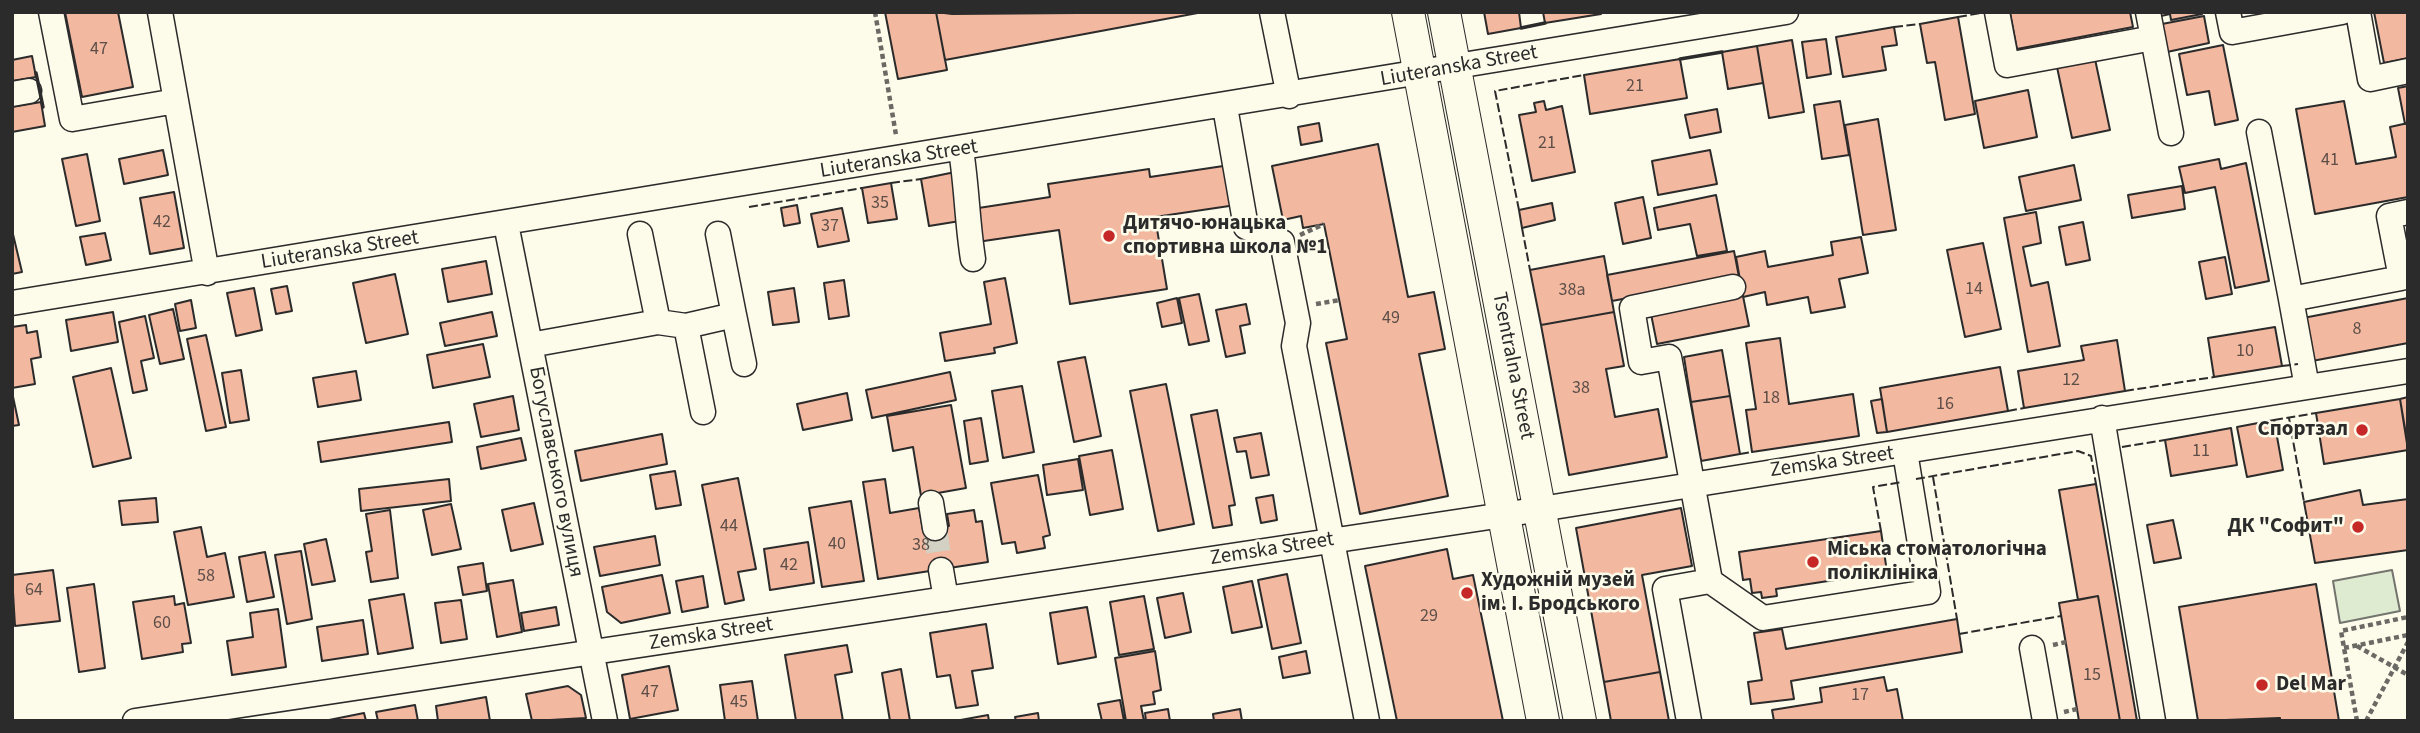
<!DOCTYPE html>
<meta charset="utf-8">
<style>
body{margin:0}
#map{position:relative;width:2420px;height:733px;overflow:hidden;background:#fdfbea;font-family:"Source Sans 3",sans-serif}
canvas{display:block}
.frame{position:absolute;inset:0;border:14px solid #2b2b2b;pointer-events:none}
</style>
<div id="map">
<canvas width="2420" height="733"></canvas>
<div class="frame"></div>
</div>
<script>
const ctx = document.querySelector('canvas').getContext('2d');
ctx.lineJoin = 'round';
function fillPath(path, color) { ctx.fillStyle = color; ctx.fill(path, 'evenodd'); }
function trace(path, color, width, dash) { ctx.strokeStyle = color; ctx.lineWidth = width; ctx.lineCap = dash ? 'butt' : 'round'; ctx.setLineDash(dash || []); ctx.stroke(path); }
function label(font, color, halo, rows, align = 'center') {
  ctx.font = font + ' "Source Sans 3",sans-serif'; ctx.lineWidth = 5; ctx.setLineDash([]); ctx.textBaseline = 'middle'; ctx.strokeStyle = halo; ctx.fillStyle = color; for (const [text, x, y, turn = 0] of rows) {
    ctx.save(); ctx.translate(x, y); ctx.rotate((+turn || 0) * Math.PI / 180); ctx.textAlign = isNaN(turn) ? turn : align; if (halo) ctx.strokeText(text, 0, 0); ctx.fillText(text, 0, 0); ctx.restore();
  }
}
const green = new Path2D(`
 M2392,570L2400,611L2340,623L2333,581Z`);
fillPath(green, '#deebd1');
trace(green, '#74746e', 2);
const building = new Path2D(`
 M65,12H118L133,87L82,97Z
 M885,12H936L947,70L898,79Z
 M936,12L952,14L1203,12L945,60Z
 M1484,12H1519L1521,28L1488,34Z
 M1543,12H1600L1601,14L1545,23Z
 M2010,12H2130L2133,27L2017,49Z
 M2160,12H2202V14L2171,20L2170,14L2161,16Z
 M2374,12H2408V58L2384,63Z
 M2204,16L2209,43L2167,52L2162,24Z
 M1958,17L1975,114L1945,120L1935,62L1927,63L1920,24Z
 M1894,27L1897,45L1882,47L1886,70L1843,77L1836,37Z
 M1826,39L1831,74L1807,78L1802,42Z
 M1792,40L1804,112L1769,118L1757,46Z
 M2223,45L2238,120L2215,125L2209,91L2187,95L2179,54Z
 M1757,46L1763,83L1728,89L1722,52Z
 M32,56L36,77L12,81V60Z
 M1680,59L1687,98L1590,114L1584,75Z
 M2095,59L2110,130L2072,138L2057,67Z
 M2408,86V123L2405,124L2398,88Z
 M2028,90L2037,137L1984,148L1975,101Z
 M1544,101L1546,110L1562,106L1575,172L1532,181L1519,115L1536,112L1534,103Z
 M1840,101L1849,155L1822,159L1814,105Z
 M2344,101L2356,164L2396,157L2390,127L2408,123V197L2315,214L2296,109Z
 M41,102L45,126L12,132V107Z
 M1717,109L1721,132L1690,138L1685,115Z
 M1878,119L1896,230L1863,235L1845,125Z
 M1319,123L1322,141L1301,145L1298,127Z
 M1378,144L1408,297L1434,292L1445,349L1419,354L1448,496L1360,514L1326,343L1347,339L1324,224L1303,228L1301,216L1283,220L1272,166Z
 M163,150L168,175L124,184L119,159Z
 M1710,150L1717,184L1658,195L1652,161Z
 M87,154L100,221L76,226L62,159Z
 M2219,159L2221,169L2246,163L2269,281L2235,288L2215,187L2185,193L2179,167Z
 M1230,165L1236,205L1155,217L1167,289L1070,304L1059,230L977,242L972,209L1050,197L1048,184L1149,169L1150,177Z
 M2074,165L2081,200L2026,211L2019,177Z
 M960,171V221L929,226L921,179Z
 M891,183L897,219L868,223L862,188Z
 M2182,186L2185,209L2132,218L2128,195Z
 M174,192L184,248L150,254L140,198Z
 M1716,195L1727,251L1697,256L1690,224L1658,230L1654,208Z
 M1643,197L1651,238L1623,244L1615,203Z
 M1552,203L1555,220L1522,228L1519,210Z
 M797,205L800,223L784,226L781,208Z
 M842,208L849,241L818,247L811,214Z
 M2036,212L2041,243L2023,247L2031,286L2048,282L2060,346L2028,352L2004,218Z
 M2083,222L2090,260L2066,265L2059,227Z
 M12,230L22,272L12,274Z
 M105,233L111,260L86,265L80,237Z
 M1861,237L1868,273L1839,279L1845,307L1811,313L1808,297L1767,305L1765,292L1743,297L1736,257L1765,251L1768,267L1833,255L1831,242Z
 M1983,243L2001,329L1965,337L1947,250Z
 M1734,251L1739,277L1612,301L1607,275Z
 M1604,256L1614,312L1541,325L1530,270Z
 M2225,257L2232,294L2206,299L2199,262Z
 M486,261L492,294L448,302L442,269Z
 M395,274L408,334L366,343L353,283Z
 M1005,278L1017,343L994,348L995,353L945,361L940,333L991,324L984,282Z
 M844,280L849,316L829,319L824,283Z
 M287,286L292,311L276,314L271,289Z
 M254,288L262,330L236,336L227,293Z
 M794,288L799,322L773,325L768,292Z
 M1199,294L1209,341L1189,345L1179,298Z
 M1743,296L1749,326L1657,344L1651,314Z
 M1177,298L1182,323L1162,327L1157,303Z
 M2408,298V343L2312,361L2303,318Z
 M191,300L196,328L180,331L175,304Z
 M1246,304L1250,324L1240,326L1245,353L1226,357L1216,310Z
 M173,309L184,359L160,364L149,315Z
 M113,312L118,342L71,351L66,320Z
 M492,312L497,336L445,346L440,323Z
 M1614,312L1624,366L1606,369L1615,417L1658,409L1667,457L1569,475L1541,325Z
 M145,316L154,358L141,361L147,390L133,393L119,322Z
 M26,325L27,333L37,331L41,357L31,359L35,384L12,388V327Z
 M2275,327L2282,366L2214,377L2208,338Z
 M206,335L226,427L206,431L187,339Z
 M1780,338L1789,404L1853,394L1859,436L1752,452L1746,410L1756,409L1746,343Z
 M2117,340L2125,391L2024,408L2018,371L2084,360L2081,346Z
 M483,344L490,377L433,388L427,355Z
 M1722,350L1730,396L1691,402L1684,357Z
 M1085,357L1101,436L1074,442L1058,362Z
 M2000,367L2008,411L1887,432L1880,388Z
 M111,368L131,458L93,467L73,377Z
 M241,370L249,420L230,423L222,373Z
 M356,371L361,400L318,407L313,378Z
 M950,372L956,400L872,418L866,390Z
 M1166,384L1194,524L1158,531L1130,391Z
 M1022,386L1034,452L1003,458L992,391Z
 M12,392L19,425L12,426Z
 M847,393L852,420L803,430L797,404Z
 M513,396L519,430L481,437L474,404Z
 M1730,396L1740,454L1701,461L1691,402Z
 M2408,397V446L2400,399Z
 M1882,399L1887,432L1877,433L1871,401Z
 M2400,399L2408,450L2324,464L2316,413Z
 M951,405L966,488L921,496L913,447L893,451L887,416Z
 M1217,410L1235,505L1229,506L1232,525L1213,528L1191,415Z
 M981,418L988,461L970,464L964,421Z
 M2274,420L2283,470L2247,477L2237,427Z
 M449,422L452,442L321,462L318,442Z
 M2231,428L2237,465L2171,476L2165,440Z
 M1261,433L1269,475L1251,478L1246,451L1237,452L1234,438Z
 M662,434L667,464L581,481L575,451Z
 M521,438L526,460L481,469L477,447Z
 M1112,450L1123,509L1090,515L1079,456Z
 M1078,459L1083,490L1047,495L1043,465Z
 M675,471L681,505L656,509L650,475Z
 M1038,475L1050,535L1043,537L1045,548L1017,553L1015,542L1002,544L991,483Z
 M738,478L756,569L738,572L744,600L725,604L702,485Z
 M449,479L451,501L361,511L359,489Z
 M885,479L890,513L919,508L923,530L949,526L947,514L974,510L976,522L982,521L988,562L878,579L863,482Z
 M2096,484L2115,593L2137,721H2120L2098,596L2078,600L2059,490Z
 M2360,490L2363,505L2408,499V550L2315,563L2304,502Z
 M1273,495L1277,520L1261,523L1256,498Z
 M156,498L158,522L122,525L119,501Z
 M851,501L864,581L822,587L809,508Z
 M534,503L543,544L511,551L502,510Z
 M451,504L461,549L432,555L423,510Z
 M1681,508L1692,566L1642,575L1660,672L1604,682L1576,528Z
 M390,510L398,578L371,582L366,552L372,551L366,514Z
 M2173,520L2181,558L2154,563L2147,525Z
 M201,527L207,557L225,553L234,597L188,605L174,532Z
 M1881,531L1887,572L1776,589L1777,596L1762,598L1761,592L1752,593L1750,579L1743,580L1739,552Z
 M655,536L660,565L600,576L594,547Z
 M326,539L335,581L312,585L304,544Z
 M808,542L814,583L770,590L764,549Z
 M1447,549L1453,579L1473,575L1503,721H1397L1365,566Z
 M301,551L312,619L287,624L275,555Z
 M265,552L274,597L247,602L239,557Z
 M483,563L487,591L463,595L458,567Z
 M53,570L60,621L15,626L12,575Z
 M1287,574L1301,643L1272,649L1258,580Z
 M662,575L670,613L621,623L607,612L602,587Z
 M703,576L708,607L682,612L676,581Z
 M513,580L522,632L497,637L488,584Z
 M1252,581L1262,627L1232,633L1223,587Z
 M94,584L105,668L79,672L67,588Z
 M2316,584L2339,721H2280V718L2198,721L2179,607Z
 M1183,593L1191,632L1165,638L1157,598Z
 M404,594L413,648L378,654L369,600Z
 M174,596L175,605L184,603L191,643L182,644L183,652L142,659L133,602Z
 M1144,596L1154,649L1119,655L1110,602Z
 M2098,596L2120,721H2079L2059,603Z
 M461,600L467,639L441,643L435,603Z
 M556,607L559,625L524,631L521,613Z
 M1087,607L1096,657L1058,664L1050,613Z
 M278,609L286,667L232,675L227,641L253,637L250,613Z
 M1957,619L1962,652L1791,681L1794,699L1751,704L1748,682L1762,680L1754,633L1782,629L1786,649Z
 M363,620L368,654L322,661L317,627Z
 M986,624L993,668L972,671L978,705L956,708L950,675L937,677L930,633Z
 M847,645L852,672L835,675L843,721H796L785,655Z
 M1155,651L1161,690L1153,692L1155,704L1141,706L1144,721H1126L1115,658Z
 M1306,651L1310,673L1283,678L1279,657Z
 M669,666L678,710L630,719L622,675Z
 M901,669L910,721H890L882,673Z
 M1660,672L1669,721H1611L1604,682Z
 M1884,677L1887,691L1897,689L1903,721H1774L1772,710L1822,702L1820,688Z
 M752,681L758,721H725L720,685Z
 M568,686L581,695L586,718L532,721L526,694Z
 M486,697L490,721H438L436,706Z
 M1120,700L1124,721H1102L1098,704Z
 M415,705L418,721H378L376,712Z
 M1168,709L1170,721H1146L1145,713Z
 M1240,709L1242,721H1214L1213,714Z
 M364,713L366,721H330L329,720Z
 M1038,713L1039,721H1016L1015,717Z
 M988,715L989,721H955Z`);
fillPath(building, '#f2b8a0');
trace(building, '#2b2b2b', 2);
trace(new Path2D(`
 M935,528L941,570`), '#d3d1c4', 24, [24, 12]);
const minor = new Path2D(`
 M51,12L72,119L176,101
 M160,12L207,273
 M1272,12L1289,96
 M1997,12L2007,65L2153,38L2148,12
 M2228,12L2232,32L2342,12
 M2358,12L2370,79L2408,71
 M2153,38L2171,133
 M12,94L29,91
 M1225,107L1246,227L1282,242L1298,323L1294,346L1367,721
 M2259,132L2291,299
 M961,150C967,188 967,221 973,259
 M506,224L605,721
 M640,234L658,322
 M718,234L734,315
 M12,303L1786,12
 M686,326L703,412
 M530,345L658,322L686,326L734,315L744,364
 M2307,387L2291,299L2401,278L2389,216L2408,212
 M2102,418L2153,721
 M931,503L935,528
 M941,570L946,599
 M1710,581L1763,618L1928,592L1905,452
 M2032,648L2045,721
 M135,721L1503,515L2408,371
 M1689,721L1665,589L1710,581L1669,357L1641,362L1632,308L1733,287`);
const major = new Path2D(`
 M1408,12L1543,721
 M1444,12L1580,721`);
trace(minor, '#2b2b2b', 27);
trace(major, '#2b2b2b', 34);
trace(new Path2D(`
 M875,12L896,135
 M1300,235L1324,224
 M1316,304L1340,300
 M2053,645L2066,642
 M2357,646L2408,675
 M2344,648L2408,635
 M2064,712L2077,709
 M2357,721L2341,631L2408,617
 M2366,721L2408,642`), '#6a6964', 4.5, [5, 3.5]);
trace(minor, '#fdfbea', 24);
trace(major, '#fdfbea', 32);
trace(new Path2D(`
 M1958,17L1986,12
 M1894,27L1920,24
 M891,183L921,179
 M749,207L862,188
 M1519,210L1495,91L1584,75
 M1522,228L1530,270
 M2282,366L2298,364
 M2125,391L2214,377
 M2008,411L2024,408
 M2289,418L2304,502
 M2274,420L2316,413
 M2122,447L2165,440
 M1740,454L1752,452
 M1933,477L1957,619
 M1916,479L2078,451L2091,456L2096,484
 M1881,531L1873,487L1902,482
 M1959,634L2061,616`), '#2b2b2b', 2, [9, 3.5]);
trace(new Path2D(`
 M1521,28L1545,23
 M1680,59L1722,52
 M36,73L43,107`), '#2b2b2b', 3.5);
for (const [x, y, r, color] of [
 [1109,236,7,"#c62828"],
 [2362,430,7,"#c62828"],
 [2358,527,7,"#c62828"],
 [1813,562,7,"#c62828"],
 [1467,593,7,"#c62828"],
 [2262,685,7,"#c62828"]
]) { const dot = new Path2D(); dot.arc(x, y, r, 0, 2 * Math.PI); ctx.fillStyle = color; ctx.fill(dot); trace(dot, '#fdfbea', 2.5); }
label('18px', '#5d4e48', null, [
 ["47",99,50],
 ["21",1635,87],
 ["21",1547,144],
 ["41",2330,161],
 ["35",880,204],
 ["42",162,223],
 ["37",830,227],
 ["14",1974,290],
 ["38а",1572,291],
 ["49",1391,319],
 ["8",2357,330],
 ["10",2245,352],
 ["12",2071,381],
 ["38",1581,389],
 ["18",1771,399],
 ["16",1945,405],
 ["11",2201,452],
 ["44",729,527],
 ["40",837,545],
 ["38",921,546],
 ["42",789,566],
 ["58",206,577],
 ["64",34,591],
 ["29",1429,617],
 ["60",162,624],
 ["15",2092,676],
 ["47",650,693],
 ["17",1860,696],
 ["45",739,703]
]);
label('21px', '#2b2b2b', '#fdfbea', [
 ["Liuteranska Street",1459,67,-10],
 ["Liuteranska Street",899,160,-9],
 ["Liuteranska Street",340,251,-9],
 ["Tsentralna Street",1512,366,79],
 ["Zemska Street",1832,463,-8],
 ["Богуславського вулиця",555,472,79],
 ["Zemska Street",1272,550,-9],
 ["Zemska Street",711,635,-9]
]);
label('bold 21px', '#2b2b2b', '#fdfbea', [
 ["Дитячо-юнацька",1123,224],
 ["спортивна школа №1",1123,248],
 ["Спортзал",2348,430,"right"],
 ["ДК \"Софит\"",2344,527,"right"],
 ["Міська стоматологічна",1827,550],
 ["поліклініка",1827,574],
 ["Художній музей",1481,581],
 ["ім. І. Бродського",1481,605],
 ["Del Mar",2276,685]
], 'left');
</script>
